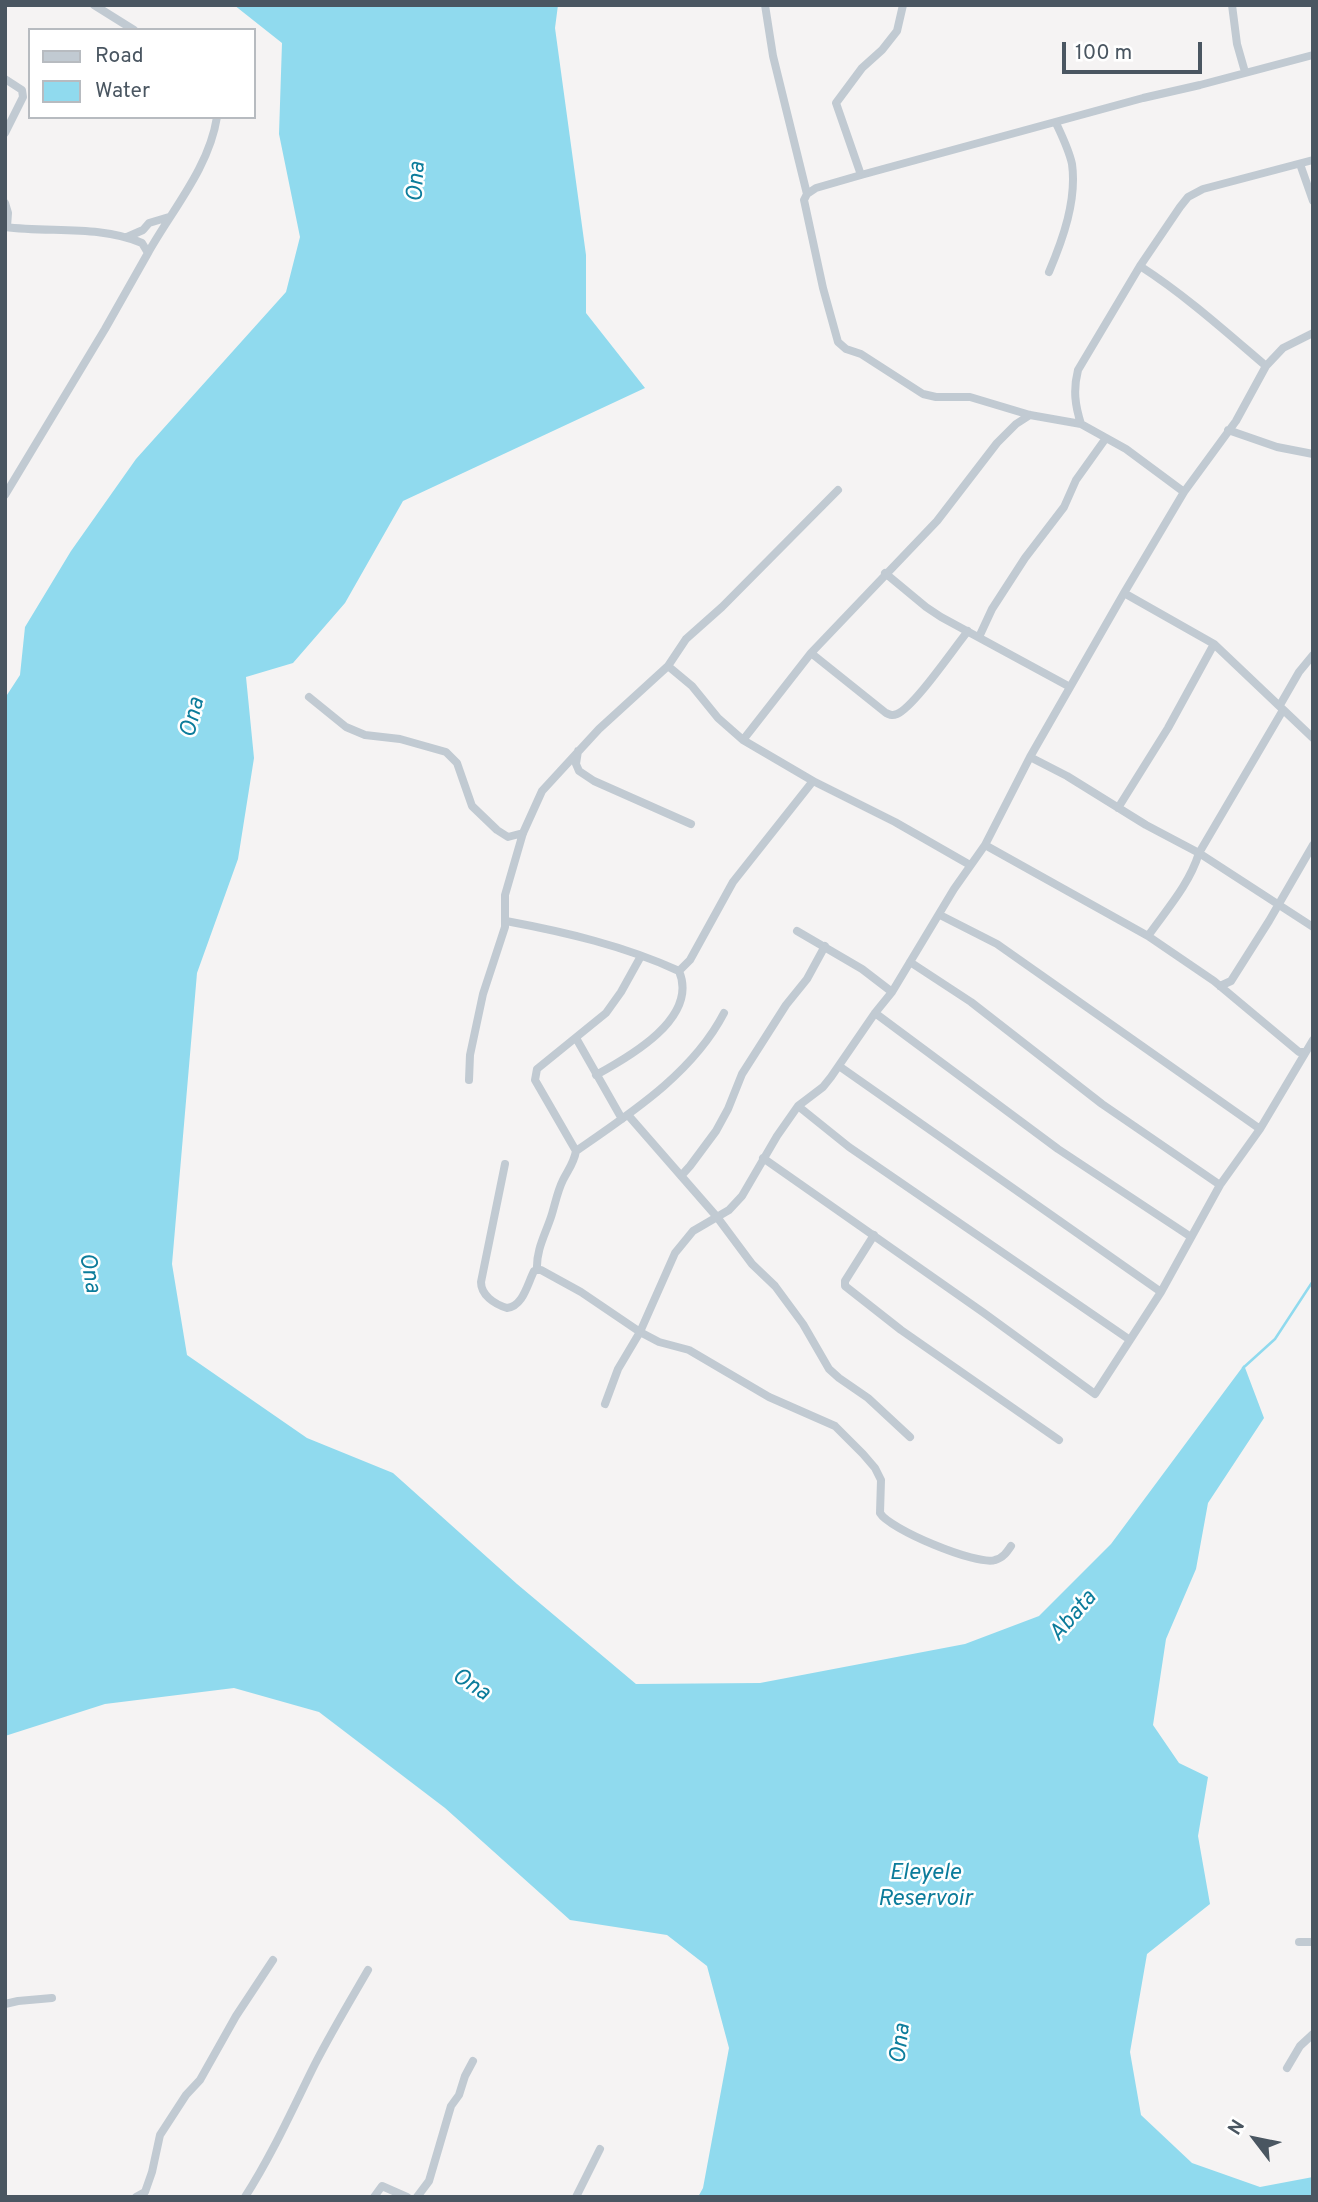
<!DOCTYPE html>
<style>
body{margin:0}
#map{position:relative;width:1318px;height:2202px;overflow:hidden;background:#f5f3f3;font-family:Overpass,sans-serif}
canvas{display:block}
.frame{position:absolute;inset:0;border:7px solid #4a5661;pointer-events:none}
.legend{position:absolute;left:28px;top:28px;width:228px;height:91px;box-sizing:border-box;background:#fff;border:2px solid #b7bbc0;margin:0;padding:9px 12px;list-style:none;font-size:21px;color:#4a5661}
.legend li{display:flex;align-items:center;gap:14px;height:35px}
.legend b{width:35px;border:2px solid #b7bbc0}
.north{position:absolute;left:1220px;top:2104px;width:70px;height:70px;-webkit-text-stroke:5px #fff;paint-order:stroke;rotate:302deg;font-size:19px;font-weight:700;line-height:28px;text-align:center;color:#4a5661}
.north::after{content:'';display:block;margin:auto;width:24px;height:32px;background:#4a5661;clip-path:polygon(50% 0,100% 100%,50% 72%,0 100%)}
.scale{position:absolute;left:1062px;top:42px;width:140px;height:32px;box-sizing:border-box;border:4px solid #4a5661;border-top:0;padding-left:9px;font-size:21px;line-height:24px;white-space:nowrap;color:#4a5661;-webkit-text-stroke:5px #fff;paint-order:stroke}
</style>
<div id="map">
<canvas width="1318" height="2202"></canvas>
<div class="frame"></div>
<ul class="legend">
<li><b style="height:9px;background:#c1cad2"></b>Road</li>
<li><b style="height:19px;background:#90daee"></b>Water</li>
</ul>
<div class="north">N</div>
<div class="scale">100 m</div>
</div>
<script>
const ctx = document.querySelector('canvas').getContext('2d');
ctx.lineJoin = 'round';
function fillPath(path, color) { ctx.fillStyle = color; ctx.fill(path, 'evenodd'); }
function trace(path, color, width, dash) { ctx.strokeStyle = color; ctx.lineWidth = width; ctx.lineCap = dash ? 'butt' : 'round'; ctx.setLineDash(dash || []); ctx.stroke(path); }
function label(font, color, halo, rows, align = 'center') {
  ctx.font = font + ' Overpass,sans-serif'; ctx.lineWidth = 5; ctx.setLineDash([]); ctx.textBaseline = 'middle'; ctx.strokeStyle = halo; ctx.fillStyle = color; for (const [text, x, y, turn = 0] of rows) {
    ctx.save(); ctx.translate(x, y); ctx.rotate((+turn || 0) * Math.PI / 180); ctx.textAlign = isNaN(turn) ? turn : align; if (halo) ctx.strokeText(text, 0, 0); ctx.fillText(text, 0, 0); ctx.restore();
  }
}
fillPath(new Path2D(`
 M234,5H558L555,28L586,255V313L645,388L403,501L345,603L293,663L246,677L254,758L238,859L197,973L172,1264L187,1355L307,1438L393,1473L517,1584L636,1684L760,1683L965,1644L1039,1616L1111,1544L1244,1365L1264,1418L1208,1503L1196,1569L1166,1639L1153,1725L1179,1763L1208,1777L1198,1836L1210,1904L1147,1954L1130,2052L1141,2115L1192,2163L1260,2187L1313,2177V2197H698L703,2188L729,2048L707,1966L667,1935L570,1920L445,1808L319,1712L234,1688L105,1704L5,1736V698L20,675L25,627L71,551L136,459L286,292L300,237L279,134L282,43Z`), '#90daee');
trace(new Path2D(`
 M1243,1368L1275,1339L1313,1281`), '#90daee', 2.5);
trace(new Path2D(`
 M94,5L134,30
 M765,5L773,56L807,194L804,200L823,288L838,342L846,349L861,354L923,394L936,397H970L1030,415L1081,424L1126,449L1184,492
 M1232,5L1237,44L1245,72
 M5,79L22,90L23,97L5,133
 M1300,164L1313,201
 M861,175L836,103L862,68L882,50L897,31L903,5
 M807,194L816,188L861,175L1143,98L1200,85L1313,55
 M5,203L8,213L7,227
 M5,227C51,233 99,225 142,243L148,253L105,329L5,495
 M127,237L143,230L149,223L169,217
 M148,253C172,210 209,168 217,117
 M1140,266C1185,295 1225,331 1266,366
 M1049,272C1063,239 1077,200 1072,164C1069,150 1062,136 1056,123
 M1081,424C1075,405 1073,390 1078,370L1140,266L1180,207L1188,197L1203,189L1313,160
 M1228,430L1277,447L1313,454
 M885,573L926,607L941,617L1070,687
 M1124,593L1214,644L1313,738
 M979,637L992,609L1025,558L1064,507L1076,480L1106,438
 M811,653L886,713C891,715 892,716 897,714C914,707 954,648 968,631
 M668,666L692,686L718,718L743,740L813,781L895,822L970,865
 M309,697L346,727L365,735L400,739L446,752L457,763L472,806L497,830L508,837L523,833
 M1280,705L1299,672L1313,655
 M743,740L811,653L937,521L997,443L1016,424L1030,415
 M578,751L576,764L579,771L594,781L691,824
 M1030,757L1067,776L1146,825L1199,853L1313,927
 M1118,808L1168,728L1214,644
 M985,845L1148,936L1214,981L1299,1052H1304
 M940,915L997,944L1260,1129
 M506,921C565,932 625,946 679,971C699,1018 629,1057 596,1075
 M797,931L862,969L892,992
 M1148,936C1167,909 1189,885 1199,853L1283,710
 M910,962L971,1002L1102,1104L1220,1185
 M679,971L690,960L733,882L813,781
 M1220,986L1231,981L1269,921L1313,845
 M875,1013L1058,1149L1191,1237
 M576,1038L622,1119
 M839,1066L1161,1292
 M469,1080L470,1055L483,994L505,927V895L523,833L542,791L599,729L668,666L686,639L722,607L838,490
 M798,1106L849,1147L1130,1340
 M628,1115L717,1217L752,1264L775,1286L803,1324L829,1369L839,1378L868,1398L910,1437
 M576,1151C631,1113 693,1073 724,1013
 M763,1158L984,1313L1095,1394L1161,1292L1220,1185L1260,1129L1313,1040
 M505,1164L481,1282C481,1295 494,1304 507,1308C523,1306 527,1285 534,1271L537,1270C536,1250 545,1235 551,1217C555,1205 557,1192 563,1180C568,1170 574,1163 576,1151L535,1080L537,1069L606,1013L621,992L641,956
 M681,1176L690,1166L716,1131L728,1109L742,1074L786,1005L807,979L825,946
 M874,1235L845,1281V1286L901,1330L1059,1440
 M537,1270H541L581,1292L640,1332L659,1342L689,1350L769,1397L835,1426L863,1454L875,1468L881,1480L880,1513C889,1529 977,1566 995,1560C1003,1558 1007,1552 1011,1546
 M605,1404L618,1369L640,1332L675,1253L693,1231L729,1210L742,1196L777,1136L798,1106L823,1087L831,1077L875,1013L892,992L954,889L985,845L1030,757L1124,593L1184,492L1236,421L1266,366L1283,348L1313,333
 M1299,1942H1313
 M5,2004L18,2001L52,1998
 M1287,2068L1300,2046L1313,2034
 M136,2197L145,2192L152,2172L160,2135L186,2095L200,2080L236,2016L273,1960
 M245,2197C272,2155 293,2108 315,2064C332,2031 350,2001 368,1970
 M374,2197L382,2186L407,2197
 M417,2197L429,2181L451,2106L459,2095L465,2076L473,2061
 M576,2197L600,2149`), '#c1cad2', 8);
label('italic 23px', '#0c7c9b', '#fff', [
 ["Ona",418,182,-86],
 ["Ona",194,718,-76],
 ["Ona",88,1273,80],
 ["Abata",1074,1617,-49],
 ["Ona",470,1686,33],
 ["Eleyele",925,1874],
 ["Reservoir",925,1900],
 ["Ona",902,2044,-83]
]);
</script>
